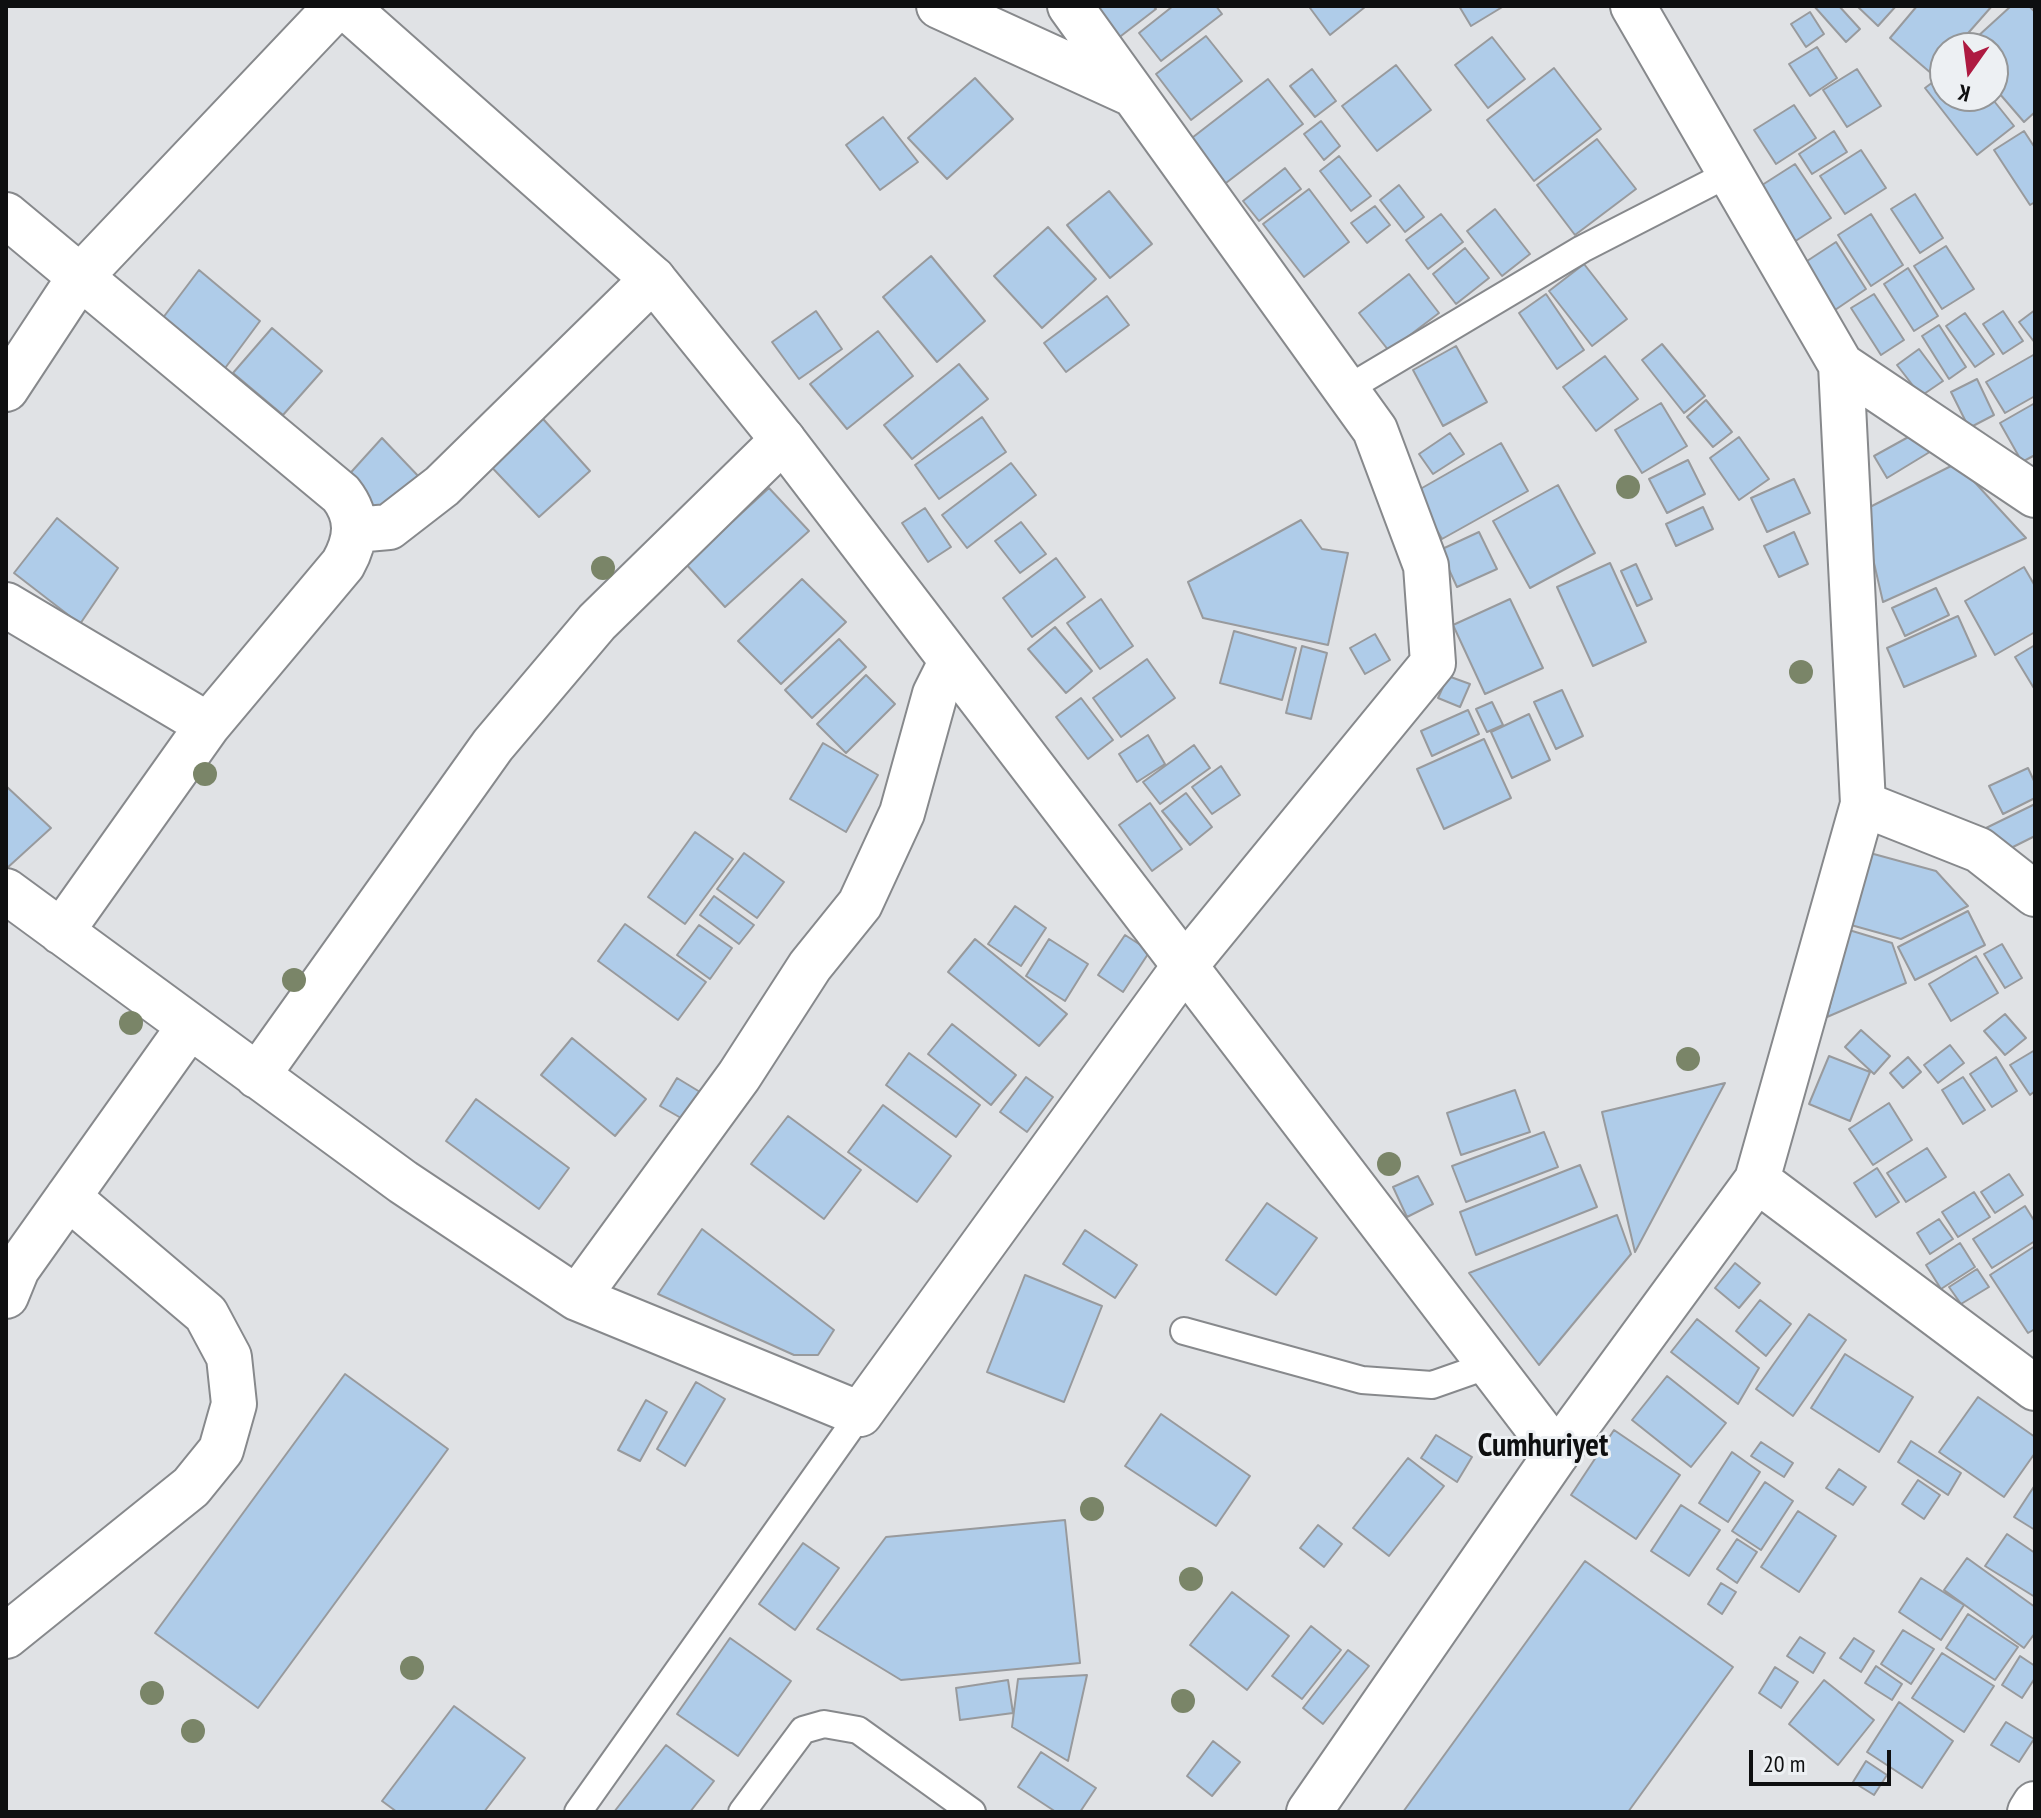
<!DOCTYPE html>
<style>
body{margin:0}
#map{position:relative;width:2041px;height:1818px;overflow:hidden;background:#e0e2e5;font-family:"PT Sans Narrow",sans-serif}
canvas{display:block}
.frame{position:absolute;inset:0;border:8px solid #0e0f10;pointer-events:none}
.north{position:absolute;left:1929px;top:32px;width:80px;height:80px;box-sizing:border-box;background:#edf0f3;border:2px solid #949698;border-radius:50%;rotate:194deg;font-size:22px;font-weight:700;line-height:32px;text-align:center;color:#0e0f10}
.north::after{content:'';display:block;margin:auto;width:28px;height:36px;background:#ae1a41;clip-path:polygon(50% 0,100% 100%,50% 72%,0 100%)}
.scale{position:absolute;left:1749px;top:1750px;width:142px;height:36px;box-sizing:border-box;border:4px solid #0e0f10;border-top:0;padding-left:10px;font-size:24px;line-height:28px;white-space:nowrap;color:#0e0f10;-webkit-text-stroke:6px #edf0f3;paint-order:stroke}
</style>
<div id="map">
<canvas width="2041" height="1818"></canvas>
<div class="frame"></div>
<div class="north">K</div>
<div class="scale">20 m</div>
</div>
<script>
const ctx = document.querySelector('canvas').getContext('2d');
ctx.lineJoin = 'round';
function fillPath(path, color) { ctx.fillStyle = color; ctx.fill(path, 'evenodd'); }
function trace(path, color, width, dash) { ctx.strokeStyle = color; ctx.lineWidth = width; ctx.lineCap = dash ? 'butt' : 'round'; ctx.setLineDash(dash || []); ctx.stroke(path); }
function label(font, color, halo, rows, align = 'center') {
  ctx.font = font + ' "PT Sans Narrow",sans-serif'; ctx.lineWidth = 6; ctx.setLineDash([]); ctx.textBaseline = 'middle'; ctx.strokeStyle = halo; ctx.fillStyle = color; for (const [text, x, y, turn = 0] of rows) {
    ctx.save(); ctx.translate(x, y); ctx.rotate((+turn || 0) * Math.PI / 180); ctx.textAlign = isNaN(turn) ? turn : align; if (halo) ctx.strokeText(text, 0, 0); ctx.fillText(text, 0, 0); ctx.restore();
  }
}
const building = new Path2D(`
 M1091,6H1153L1156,9L1117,39Z
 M1173,6H1216L1222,14L1161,61L1139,33Z
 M1313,6H1364L1365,7L1330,35L1310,8Z
 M1459,6H1504L1471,26Z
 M1814,6H1839L1860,29L1846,42Z
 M1857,6H1896L1878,26Z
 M1917,6H1992L1955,48H1945V60L1932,74L1890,38Z
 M2011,6H2029L2035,12V112L2024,122L1993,86V48H1965Z
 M1810,12L1824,34L1806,47L1791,24Z
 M1206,36L1242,81L1191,120L1156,74Z
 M1492,37L1525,79L1488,108L1455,65Z
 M1817,47L1837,78L1810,96L1789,64Z
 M1396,65L1431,110L1377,151L1342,106Z
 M1554,68L1601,129L1534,181L1487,120Z
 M1312,69L1336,101L1315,117L1290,86Z
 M1857,69L1881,106L1847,127L1823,90Z
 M1945,73V96H1990L2014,126L1977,155L1925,88Z
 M975,78L1013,119L947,179L908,138Z
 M1268,79L1303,124L1222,186L1188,141Z
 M1794,105L1816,138L1776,164L1754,130Z
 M883,117L918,162L880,190L846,145Z
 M1321,121L1340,146L1324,160L1304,134Z
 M1834,131L1847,152L1812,174L1799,154Z
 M2024,131L2035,148V202L2030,205L1994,150Z
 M1597,139L1636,189L1575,235L1537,185Z
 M1861,150L1886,188L1845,214L1820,176Z
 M1339,156L1371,196L1351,211L1320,171Z
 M1795,164L1831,218L1794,242L1759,187Z
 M1285,168L1301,189L1259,221L1243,201Z
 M1399,185L1424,217L1405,232L1380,200Z
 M1309,189L1349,242L1304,277L1263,224Z
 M1109,191L1152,244L1110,278L1067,225Z
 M1915,194L1943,238L1920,253L1891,209Z
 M1375,206L1390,225L1367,243L1351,223Z
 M1495,209L1530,254L1502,276L1467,231Z
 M1441,214L1463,242L1428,269L1406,240Z
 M1871,214L1903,265L1871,286L1838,235Z
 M1048,227L1096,279L1042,328L994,276Z
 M1836,242L1866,289L1835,310L1804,263Z
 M1946,246L1974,289L1942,309L1914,266Z
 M1465,248L1489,278L1456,304L1433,274Z
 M931,256L985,321L937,362L883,297Z
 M1584,264L1627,319L1592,346L1549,291Z
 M1908,268L1938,316L1914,331L1884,284Z
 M199,270L260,321L217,379L153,331Z
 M1409,274L1439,313L1389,351L1359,313Z
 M1546,294L1584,350L1557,369L1519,313Z
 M1874,294L1904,340L1881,355L1851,308Z
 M1107,296L1129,325L1066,372L1044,343Z
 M2035,310V343L2019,322Z
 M816,311L842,349L799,379L772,342Z
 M2003,311L2023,341L2003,354L1983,324Z
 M1965,313L1994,354L1975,367L1946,326Z
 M1939,325L1966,367L1949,379L1922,336Z
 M272,328L322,371L283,415L233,373Z
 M878,331L913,376L847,429L810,384Z
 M1662,344L1705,396L1684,413L1642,360Z
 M1456,346L1487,402L1443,426L1413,370Z
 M1919,349L1943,381L1921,396L1897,365Z
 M2035,354V396L2005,413L1986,382Z
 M1605,356L1638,399L1596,431L1563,387Z
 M959,364L988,399L912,459L884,425Z
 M1977,379L1994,415L1969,428L1951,392Z
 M1706,400L1732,432L1713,447L1687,417Z
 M1661,403L1687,446L1642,473L1615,430Z
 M2035,403V455L2022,462L2000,423Z
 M535,410L590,471L539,517L482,457Z
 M982,417L1006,452L939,499L915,465Z
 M1921,430L1933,450L1887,478L1874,456Z
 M1450,433L1464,454L1433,474L1419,454Z
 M1739,437L1769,479L1739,500L1710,458Z
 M382,438L421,479L383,515L344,480Z
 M1501,443L1528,491L1442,539L1415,492Z
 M1688,460L1705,494L1667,513L1649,479Z
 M1011,463L1036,495L967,548L942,515Z
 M1957,463L2026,538L1883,602L1862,511Z
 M1794,479L1810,513L1767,532L1751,498Z
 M1558,485L1595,553L1530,588L1493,521Z
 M769,488L809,531L725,607L686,564Z
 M1703,507L1713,529L1676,546L1666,524Z
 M925,508L951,547L928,562L902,523Z
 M57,518L118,568L80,624L14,573Z
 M1301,520L1322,549L1348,553L1328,645L1203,618L1188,582Z
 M1021,522L1046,554L1020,573L995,541Z
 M1479,532L1497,569L1457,587L1440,550Z
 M1794,532L1808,564L1779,577L1764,546Z
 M1056,558L1085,597L1032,637L1003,598Z
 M1610,563L1646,642L1593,666L1557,587Z
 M1636,564L1652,599L1637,606L1621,571Z
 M2024,567L2035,586V632L1995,655L1965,601Z
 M802,579L846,622L781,684L738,641Z
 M1936,588L1949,615L1905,636L1892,608Z
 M1101,599L1133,646L1100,669L1067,623Z
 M1510,599L1543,668L1485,694L1453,625Z
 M1958,616L1976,656L1904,687L1887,648Z
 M1055,627L1092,671L1066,693L1028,649Z
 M1234,631L1296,648L1282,700L1220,683Z
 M1375,634L1390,660L1365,674L1350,648Z
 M839,639L866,667L812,718L785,690Z
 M2035,645V690L2015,657Z
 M1302,646L1327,653L1311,719L1286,713Z
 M1147,659L1175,698L1121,737L1093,698Z
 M866,675L895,704L846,753L817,724Z
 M1448,676L1470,684L1460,707L1438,698Z
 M1562,690L1583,736L1556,749L1534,702Z
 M1081,698L1113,740L1088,759L1056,717Z
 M1492,702L1503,725L1487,732L1476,709Z
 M1468,710L1479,734L1432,756L1421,731Z
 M1529,714L1550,760L1512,778L1491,732Z
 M1148,735L1165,764L1137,782L1119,754Z
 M1484,739L1511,798L1444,829L1417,769Z
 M823,743L878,775L846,832L790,799Z
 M1194,745L1210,768L1160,804L1143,782Z
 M1221,766L1240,795L1212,814L1192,787Z
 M2028,768L2035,783V798L2003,814L1989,786Z
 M6,786L51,828L6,869Z
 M1186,793L1212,827L1190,845L1162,811Z
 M1150,803L1182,849L1152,871L1119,825Z
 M2035,804V836L1997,855L1984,829Z
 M695,832L733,859L685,924L648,897Z
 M744,853L784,882L757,918L717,889Z
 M1870,853L1936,871L1968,906L1901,939L1851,925Z
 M714,896L754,925L739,944L700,915Z
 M1015,906L1046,928L1021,966L988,944Z
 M1968,911L1985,945L1915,980L1898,947Z
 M625,924L706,982L678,1020L598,961Z
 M699,925L732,948L710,979L677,955Z
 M1849,930L1892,943L1906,983L1827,1017Z
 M1125,935L1150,951L1123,992L1098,975Z
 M975,939L1067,1014L1039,1046L948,972Z
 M1049,939L1088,964L1065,1001L1026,976Z
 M2002,944L2022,978L2005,988L1984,954Z
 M1976,956L1998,993L1951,1021L1929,984Z
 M2005,1014L2026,1038L2005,1055L1984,1031Z
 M952,1024L1016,1075L991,1105L928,1054Z
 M1861,1030L1890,1056L1874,1074L1845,1047Z
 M572,1038L646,1099L615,1136L541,1075Z
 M1950,1045L1964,1063L1938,1083L1924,1065Z
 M2035,1050V1091L2030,1095L2010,1065Z
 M909,1053L980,1105L956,1137L886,1085Z
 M1829,1056L1870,1072L1850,1121L1809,1104Z
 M1908,1057L1921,1072L1903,1088L1890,1073Z
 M1996,1057L2017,1091L1992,1107L1970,1074Z
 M1026,1077L1053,1097L1027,1132L1000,1112Z
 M1963,1077L1985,1110L1963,1124L1942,1090Z
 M677,1078L705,1095L688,1122L660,1106Z
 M1725,1083L1635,1252L1602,1112Z
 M1515,1090L1530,1132L1461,1155L1447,1113Z
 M476,1099L569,1168L539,1209L446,1141Z
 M1889,1103L1912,1140L1873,1165L1849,1129Z
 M883,1105L951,1156L917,1202L848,1152Z
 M788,1116L861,1170L824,1219L751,1164Z
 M1544,1132L1558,1167L1466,1202L1452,1166Z
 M1927,1148L1946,1177L1906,1202L1887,1173Z
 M1580,1165L1597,1207L1476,1255L1460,1212Z
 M1877,1168L1899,1202L1876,1217L1854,1183Z
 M2009,1174L2023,1195L1995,1213L1981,1192Z
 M1418,1176L1433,1204L1407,1217L1393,1187Z
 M1974,1192L1990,1217L1958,1237L1942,1212Z
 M1267,1203L1317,1238L1276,1295L1226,1260Z
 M2025,1206L2035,1222V1241L1992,1268L1973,1239Z
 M1617,1215L1631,1254L1539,1365L1469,1273Z
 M1939,1219L1953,1239L1930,1254L1917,1233Z
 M702,1229L834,1330L818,1355H794L658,1294Z
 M1085,1230L1137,1265L1115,1298L1063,1264Z
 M1960,1243L1975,1267L1941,1289L1926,1265Z
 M2035,1246V1329L2028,1333L1990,1275Z
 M1735,1263L1760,1283L1739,1308L1715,1288Z
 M1977,1269L1989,1287L1961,1304L1949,1287Z
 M1025,1275L1102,1306L1064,1402L987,1372Z
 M1760,1300L1791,1324L1766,1356L1736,1331Z
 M1809,1314L1846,1340L1793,1416L1756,1389Z
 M1697,1319L1759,1368L1738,1404L1671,1352Z
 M1845,1354L1913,1397L1879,1452L1811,1408Z
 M345,1374L448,1449L258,1708L155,1633Z
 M1667,1376L1726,1423L1691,1467L1632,1420Z
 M696,1382L725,1399L685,1466L657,1449Z
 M1978,1397L2035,1437V1453L2004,1497L1939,1452Z
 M646,1400L667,1412L640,1461L618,1450Z
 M1161,1414L1250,1476L1216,1526L1125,1466Z
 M1614,1430L1680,1475L1636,1539L1571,1495Z
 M1436,1435L1472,1457L1457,1482L1421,1458Z
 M1911,1441L1961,1473L1948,1495L1898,1462Z
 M1761,1442L1793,1463L1784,1477L1751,1456Z
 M1732,1452L1760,1472L1728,1522L1699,1503Z
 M1408,1458L1444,1486L1389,1556L1353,1528Z
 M1839,1469L1866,1487L1853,1505L1826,1488Z
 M1918,1480L1940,1495L1924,1519L1902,1504Z
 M1765,1482L1793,1501L1761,1550L1732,1531Z
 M2035,1485V1530L2014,1517Z
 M1681,1505L1720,1530L1689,1576L1651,1551Z
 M1798,1511L1836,1536L1799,1592L1761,1567Z
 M1065,1520L1080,1663L901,1680L817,1629L886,1537Z
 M1318,1525L1342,1544L1324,1567L1300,1548Z
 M2007,1534L2035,1553V1597L1985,1566Z
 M1737,1539L1757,1552L1737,1583L1717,1569Z
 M803,1543L839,1568L795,1630L759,1604Z
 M1967,1558L2035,1607V1633L2024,1648L1944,1590Z
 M1585,1561L1733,1667L1628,1812H1403Z
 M1921,1578L1964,1605L1941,1640L1899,1612Z
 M1721,1583L1736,1592L1722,1614L1708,1604Z
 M1232,1592L1289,1636L1247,1690L1190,1645Z
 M1968,1614L2018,1647L1995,1680L1946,1648Z
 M1311,1626L1341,1650L1302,1699L1272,1676Z
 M1903,1630L1934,1649L1911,1684L1881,1664Z
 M1800,1637L1825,1653L1813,1673L1787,1656Z
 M730,1638L791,1681L738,1756L677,1714Z
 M1854,1638L1874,1651L1861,1672L1840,1658Z
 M1348,1650L1369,1666L1323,1724L1303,1708Z
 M1942,1653L1994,1686L1964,1732L1912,1698Z
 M2020,1656L2035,1666V1678L2022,1698L2002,1685Z
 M1876,1666L1902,1684L1892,1700L1865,1683Z
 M1775,1667L1798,1682L1781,1708L1759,1693Z
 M1087,1675L1068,1761L1012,1727L1018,1679Z
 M1008,1680L1013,1713L960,1720L956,1688Z
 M1824,1680L1874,1720L1838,1765L1789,1724Z
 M1899,1702L1953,1741L1922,1788L1867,1752Z
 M454,1706L525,1758L484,1812H397L382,1801Z
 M2006,1722L2034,1739L2019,1762L1991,1745Z
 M1213,1741L1240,1762L1212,1796L1187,1776Z
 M666,1745L714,1781L690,1812H614Z
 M1041,1752L1096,1788L1080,1812H1056L1018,1787Z
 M1866,1761L1887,1775L1874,1795L1853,1782Z`);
fillPath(building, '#afcce9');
trace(building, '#989a9d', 2);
const lane = new Path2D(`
 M1347,389L1582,249L1730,173
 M1184,1331L1362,1380L1432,1385L1489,1365
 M578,1812L860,1414
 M742,1812L803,1730L824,1724L858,1730L972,1812`);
const street = new Path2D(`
 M939,6L1132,94
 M6,215L341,494C359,517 357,539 343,564L208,725L61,932
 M1841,365L2035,495
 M6,389L79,278L337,6
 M355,530L389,527L442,486L653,279
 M6,605L208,725
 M1863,804L1979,850L2035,894
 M6,891L403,1182L577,1298L860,1414L1184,967L1433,663L1426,566L1375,430L1070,6
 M257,1076L493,745L597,622L783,440
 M1757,1180L2035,1388
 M6,1296L17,1269L189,1027
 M577,1298L739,1076L810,966L860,904L902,813L935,694L951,662
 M6,1636L191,1487L221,1450L234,1404L229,1357L206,1314L68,1197
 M1309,1812L1557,1453L1757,1180L1863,804L1841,365L1633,6
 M2030,1812L2035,1804`);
const secondary = new Path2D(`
 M345,6L653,279L783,440L1557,1453`);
trace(lane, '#87898c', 30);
trace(street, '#87898c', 48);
trace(secondary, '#87898c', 48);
trace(lane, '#fff', 26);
trace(street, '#fff', 44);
trace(secondary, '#fff', 44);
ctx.fillStyle = '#7a8568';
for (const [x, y] of [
 [1628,487],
 [603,568],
 [1801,672],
 [205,774],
 [294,980],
 [131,1023],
 [1688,1059],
 [1389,1164],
 [1092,1509],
 [1191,1579],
 [412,1668],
 [152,1693],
 [1183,1701],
 [193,1731]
]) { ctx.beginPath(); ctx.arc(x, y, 12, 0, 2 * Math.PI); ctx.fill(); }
label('bold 32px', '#0e0f10', '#edf0f3', [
 ["Cumhuriyet",1543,1447]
]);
</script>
